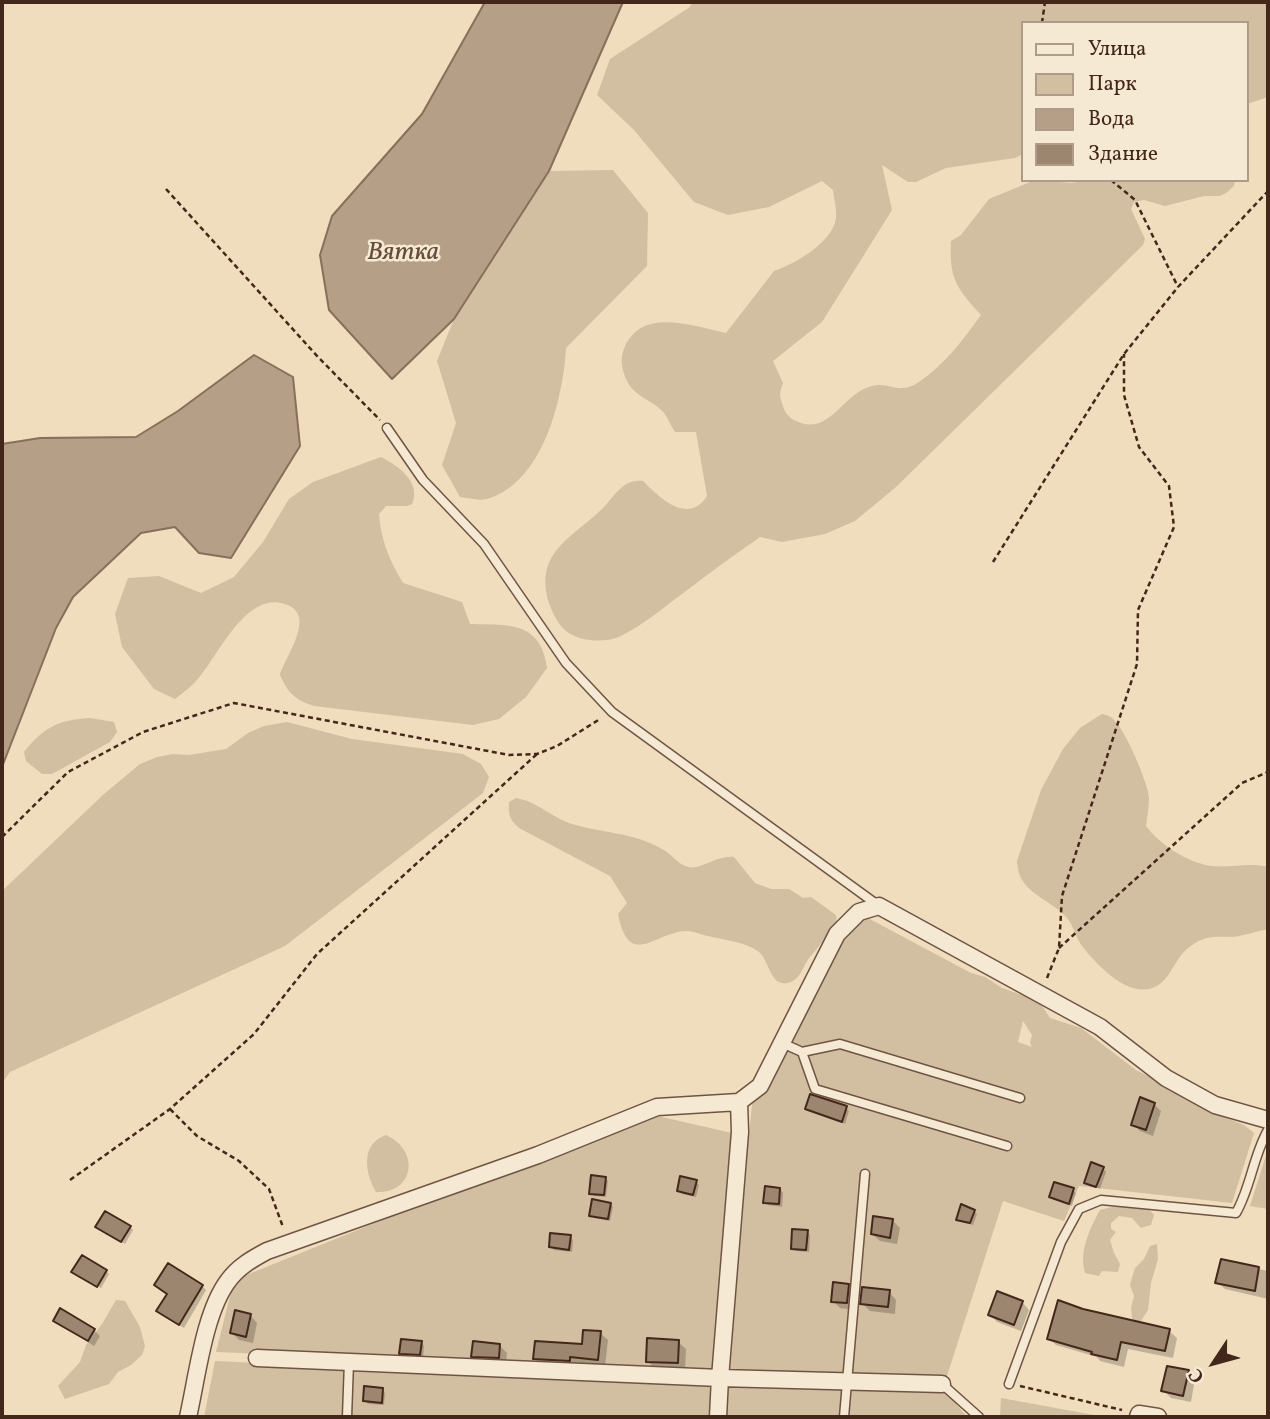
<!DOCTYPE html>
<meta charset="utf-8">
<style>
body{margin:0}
#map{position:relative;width:1270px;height:1419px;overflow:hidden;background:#efddbd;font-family:Vollkorn,serif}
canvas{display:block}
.frame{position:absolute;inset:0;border:4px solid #44271b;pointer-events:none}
.legend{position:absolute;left:1021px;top:21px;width:228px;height:161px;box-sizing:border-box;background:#f5e9d4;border:2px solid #ae9b8a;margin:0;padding:9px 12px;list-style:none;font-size:21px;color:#44271b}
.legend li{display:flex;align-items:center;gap:14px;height:35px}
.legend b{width:35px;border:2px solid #ae9b8a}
.north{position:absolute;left:1179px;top:1328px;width:70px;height:70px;-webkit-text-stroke:5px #f5e9d4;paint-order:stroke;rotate:234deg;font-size:19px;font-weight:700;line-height:28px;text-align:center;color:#44271b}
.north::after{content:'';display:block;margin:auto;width:24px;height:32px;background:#44271b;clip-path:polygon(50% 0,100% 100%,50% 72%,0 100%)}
</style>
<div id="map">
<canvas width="1270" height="1419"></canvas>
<div class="frame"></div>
<ul class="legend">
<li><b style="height:9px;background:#f5e9d4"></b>Улица</li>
<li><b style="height:19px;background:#d2bea1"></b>Парк</li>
<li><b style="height:19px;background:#b59f86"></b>Вода</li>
<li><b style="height:19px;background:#9d866f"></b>Здание</li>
</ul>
<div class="north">С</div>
</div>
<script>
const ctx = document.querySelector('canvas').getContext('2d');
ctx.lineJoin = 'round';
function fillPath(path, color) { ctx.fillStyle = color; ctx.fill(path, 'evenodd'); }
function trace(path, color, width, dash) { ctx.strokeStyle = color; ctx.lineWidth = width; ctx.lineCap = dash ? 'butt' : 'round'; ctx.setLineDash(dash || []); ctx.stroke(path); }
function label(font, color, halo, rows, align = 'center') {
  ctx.font = font + ' Vollkorn,serif'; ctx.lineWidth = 5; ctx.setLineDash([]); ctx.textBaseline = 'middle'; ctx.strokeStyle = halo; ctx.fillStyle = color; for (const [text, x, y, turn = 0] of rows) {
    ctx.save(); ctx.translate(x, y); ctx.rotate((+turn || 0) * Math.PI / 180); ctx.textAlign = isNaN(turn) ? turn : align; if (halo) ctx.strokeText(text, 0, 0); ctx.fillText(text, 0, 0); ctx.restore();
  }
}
fillPath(new Path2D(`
 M692,2H1268V97L1247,104V23H1023V154L1015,158L946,168L916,182H908L882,165L892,210L822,322L773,361L783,383C780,391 779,394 782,403C784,411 787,416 794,420C829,439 842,393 872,386C890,381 898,396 919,382C945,364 963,340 981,315C957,288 949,280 951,241L961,235L989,199L1035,180L1071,183L1090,180H1235L1234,186L1226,193L1220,196H1204L1165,206L1144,200L1134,202L1131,209L1145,239L1143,245L896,487L855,521L825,534L782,542L760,537C734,555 708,574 682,594C663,608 643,625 621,636C606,643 583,642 569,633C559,627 553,614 549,603C534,552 571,539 602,509C614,497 623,478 643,481C659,497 688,526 707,496L696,432H675C671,426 668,418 664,413C655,402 639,398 630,386C623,376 619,360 624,349C640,306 693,326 726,333L774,271C795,264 833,242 836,218C837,209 834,199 833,190L822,181L769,207L728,215L694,202L634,130L597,95L610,59L690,7Z
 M613,170L648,213L647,266L566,348C563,399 543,483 487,499C479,501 468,498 460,497L442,465L456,423L437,361L454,319L549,171Z
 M381,457C397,465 422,482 412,504L407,506H386L379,514C381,540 389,560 403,583L462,602L470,624C509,625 541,621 547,668L526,697L499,719L473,725L314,706C295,700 288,693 280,675C285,657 318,614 285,604C245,590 217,659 196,681C190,688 182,693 175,699L154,689L122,647L115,614L128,578L159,576L201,593L234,577L263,542L289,499L313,482Z
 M1102,714C1106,715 1108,715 1112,718C1124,727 1148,782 1149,798C1149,807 1147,817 1146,826C1160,845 1188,863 1212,866C1230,868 1251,862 1268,867V929C1256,931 1244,936 1232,937C1215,937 1206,935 1191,946C1175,956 1173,976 1157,986C1130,1001 1097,965 1082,946C1076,938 1074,926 1067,918C1049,897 1018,894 1017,861L1041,790L1063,749L1080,728Z
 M90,718L114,722L117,732L110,742L52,774H42L26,761L24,752C44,727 58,720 90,718Z
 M287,722L352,739L463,754L481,764L489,777L483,793L285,946L10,1072L2,1083V891L104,794L140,764L157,757L173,754L189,755L226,749L248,733L264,726Z
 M516,798C536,801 550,816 569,823C599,833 634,832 662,849C672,854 677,864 688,867C702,870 716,855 734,857L755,883L771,889H789L803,898L811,897L836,915L837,924C828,935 819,946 810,957C803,965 802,977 791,982C770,990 770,961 759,952C746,942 724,940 708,936C702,935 694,931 687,931C656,931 629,971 618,914L627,903L610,876L519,828C510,820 508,815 509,802Z
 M866,917L971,973L985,977L1002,988L1039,1001L1050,1018L1081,1028L1136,1070L1179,1092L1214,1113L1244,1125L1254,1133L1232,1203L1079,1186L1064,1221L1003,1201L946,1379L725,1373L752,1105L782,1043L845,937ZM1023,1021L1032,1035L1030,1043L1032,1047L1018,1042Z
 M653,1115L732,1133L712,1372L216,1352L234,1280L459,1189Z
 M386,1135C421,1151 414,1194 376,1192C365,1173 360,1144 386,1135Z
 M1268,1149V1209L1250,1206Z
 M1112,1207H1147L1154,1215L1151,1225L1141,1228L1132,1218L1119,1216L1111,1223V1229L1116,1232L1110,1240L1114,1253L1120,1264L1118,1272L1102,1271L1099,1276L1085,1273C1079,1252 1089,1230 1100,1210Z
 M1157,1244L1158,1259L1151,1283L1148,1310L1139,1324L1133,1326L1131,1308L1134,1296L1130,1285L1131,1281L1135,1268L1144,1259L1150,1246Z
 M116,1300L125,1301L140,1327L145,1346L142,1355L131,1365L118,1372L109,1384L65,1399L58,1386L80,1362L86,1345L102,1324Z
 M215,1361L717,1384L716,1417H204Z
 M725,1385L944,1389L967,1417H724Z
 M1001,1398L1105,1417H1000Z`), '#d2bea1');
const water = new Path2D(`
 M485,2H623L549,171L454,319L392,379L329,310L320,255L332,216L422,114Z
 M254,355L293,377L300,446L231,558L199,553L175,527L141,533L73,597L56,628L2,767V444L40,438L136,437L178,411Z`);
fillPath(water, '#b59f86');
trace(water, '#886f5b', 2);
fillPath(new Path2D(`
 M1154,1104L1161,1111L1153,1136L1140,1131L1133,1124Z
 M807,1108H846L849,1111L845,1124Z
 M1103,1168L1106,1172L1100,1189L1089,1185L1086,1182Z
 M605,1178L608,1181L606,1197L594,1196L591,1193Z
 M696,1182L699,1185L696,1197L682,1194L679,1191Z
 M780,1189L783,1193L782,1207L768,1205L765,1202Z
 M1073,1190L1076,1193L1072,1206L1051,1197Z
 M610,1204L613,1207L610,1221L594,1218L591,1215Z
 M974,1211L977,1214L973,1225L961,1222L958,1219Z
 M893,1221L900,1228L897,1244L880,1241L872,1234Z
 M130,1227L133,1230L125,1244L101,1230Z
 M807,1232L810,1235L809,1252L796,1251L793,1248Z
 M570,1237L573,1240L572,1252L554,1250L551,1247Z
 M1222,1261L1268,1271V1299L1225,1289L1217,1282Z
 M106,1271L109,1274L101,1288L75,1272Z
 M848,1285L856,1293L854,1310L840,1308L833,1301Z
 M202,1286L206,1290L184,1328L163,1315Z
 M889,1292L896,1300L895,1314L870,1311L862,1303Z
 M1022,1302L1029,1310L1021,1331L997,1322L990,1314Z
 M1082,1310L1169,1331L1177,1338L1173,1358L1128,1349L1124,1367L1100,1361L1097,1357L1056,1345L1049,1338Z
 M250,1315L257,1323L253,1343L239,1340L232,1333Z
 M55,1320L94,1330L100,1336L94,1346Z
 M600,1333L608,1340L605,1366L577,1363V1368L543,1366L535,1359L583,1346Z
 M421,1342L424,1346L423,1357L404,1356L401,1353Z
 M678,1342L686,1349L685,1370L655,1369L648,1361Z
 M499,1345L507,1353L506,1365L480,1363L473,1356Z
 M1188,1372L1195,1379L1191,1402L1171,1398L1163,1390Z
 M382,1390L385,1393L384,1405L368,1404L365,1401Z`), '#0003');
const building = new Path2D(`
 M810,1094L847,1106L842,1122L805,1109Z
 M1140,1097L1155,1103L1146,1130L1131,1125Z
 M1091,1162L1104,1167L1096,1187L1084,1183Z
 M591,1175L606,1177L604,1195L589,1194Z
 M680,1176L697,1180L693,1195L677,1191Z
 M1054,1182L1074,1188L1069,1204L1049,1197Z
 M765,1186L780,1188L779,1204L763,1203Z
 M592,1199L611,1203L608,1219L589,1216Z
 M961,1204L975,1210L970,1223L956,1220Z
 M105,1211L131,1226L121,1242L95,1227Z
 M873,1216L893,1219L890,1238L871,1234Z
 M792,1229L808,1230L806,1250L791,1249Z
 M550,1233L571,1235L569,1250L549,1247Z
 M82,1255L107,1270L97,1287L71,1272Z
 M1221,1259L1259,1267L1255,1291L1215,1283Z
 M168,1263L203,1285L179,1325L156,1311L167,1294L154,1285Z
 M833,1282L849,1284L847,1303L831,1302Z
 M862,1287L890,1290L888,1307L860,1304Z
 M997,1291L1023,1301L1014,1325L988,1315Z
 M1058,1300L1083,1309L1170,1329L1165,1351L1121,1342L1117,1360L1091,1354L1092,1352L1047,1339Z
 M60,1308L95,1329L88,1341L53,1321Z
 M235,1310L251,1314L246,1337L230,1333Z
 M583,1330L601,1331L598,1360L570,1357V1361L533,1359L535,1341L582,1344Z
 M647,1338L679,1340L678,1363L646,1362Z
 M401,1339L422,1341L420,1355L399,1354Z
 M473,1341L500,1344L499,1358L471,1357Z
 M1167,1366L1189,1370L1183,1396L1161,1391Z
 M364,1386L383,1388L382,1403L363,1401Z`);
fillPath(building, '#9d866f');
trace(building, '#44271b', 2);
const lane = new Path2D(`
 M387,428L423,480L484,544L566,663L612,712L879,906
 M782,1043L802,1052L840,1044L1020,1098
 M802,1052L815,1089L1007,1146
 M942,1384L979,1417
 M1009,1384L1061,1242L1079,1209L1101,1200L1236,1213C1251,1187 1253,1156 1268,1130
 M347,1417L349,1362
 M844,1417L865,1174`);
const street = new Path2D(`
 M257,1358L720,1378L942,1384
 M188,1417C197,1378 204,1313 228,1281C238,1267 252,1259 267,1251L538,1155L657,1107L739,1102L760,1086L837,934L859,912L879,906L1100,1027L1166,1078L1215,1105L1268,1120
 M718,1417L720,1378L740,1132L739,1102
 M1138,1417L1139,1414L1158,1417`);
trace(lane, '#6f5444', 11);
trace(street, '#6f5444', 19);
trace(new Path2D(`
 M1042,23L1045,2
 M1111,180L1135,200L1178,287
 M166,189L318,357L380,420
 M993,562L1124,354L1178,287L1268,191
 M2,837L68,772L143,732L234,703L509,755L537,754L557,746L600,719
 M1059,948L1242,783L1268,772
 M1047,978L1059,948L1062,896L1137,664L1138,610L1174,527L1169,486L1139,447L1124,395V354
 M170,1109L197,1136L239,1161L269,1189L283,1227
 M70,1180L170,1109L254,1034L317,954L537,754
 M1020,1386L1122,1410`), '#44271b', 2.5, [5, 3.5]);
trace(lane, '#f5e9d4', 8);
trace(street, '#f5e9d4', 16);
label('italic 26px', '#664b3b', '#f5e9d4', [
 ["Вятка",403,254]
]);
</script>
